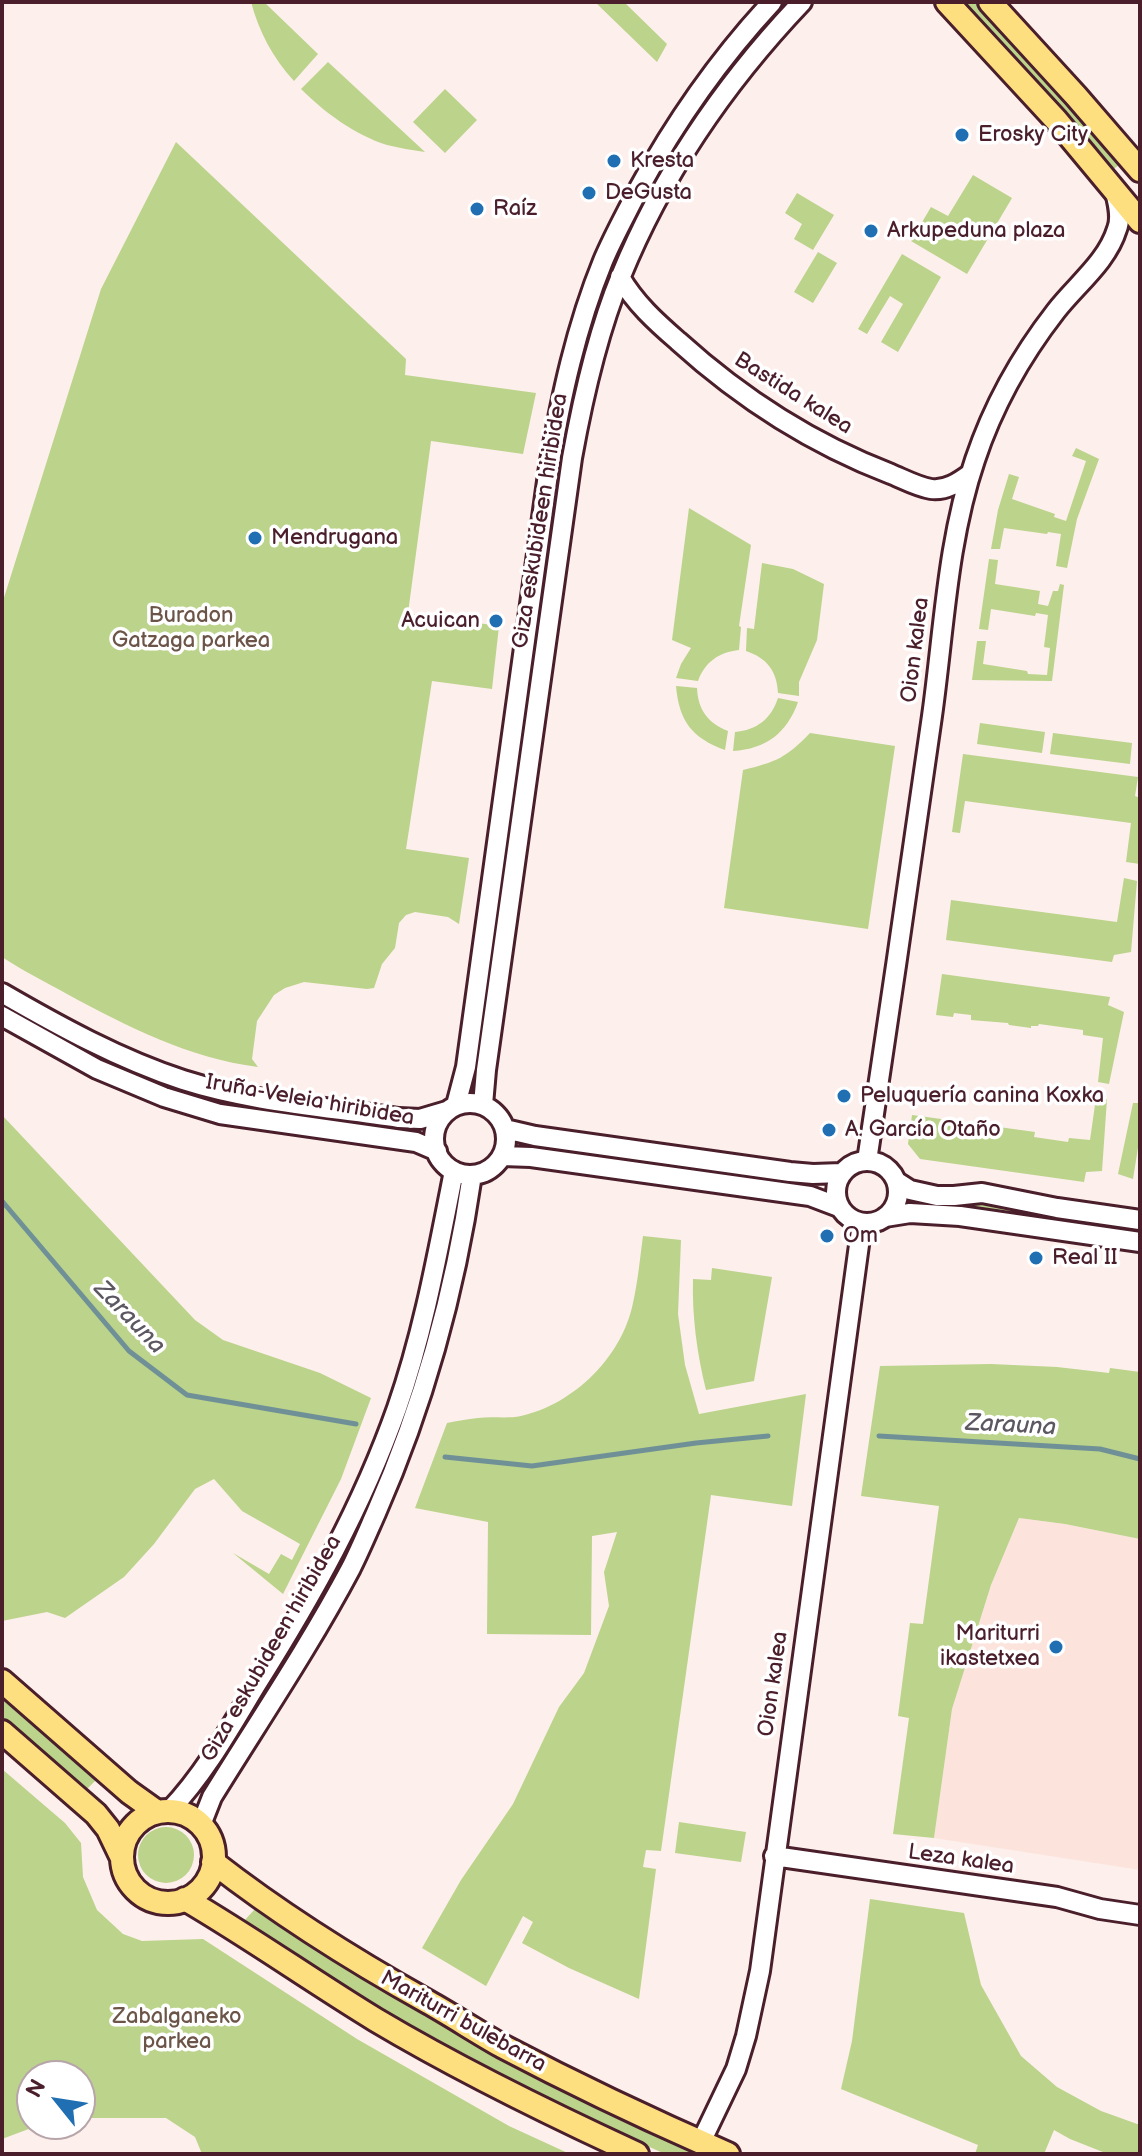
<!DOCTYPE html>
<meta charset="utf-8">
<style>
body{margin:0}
#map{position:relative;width:1142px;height:2156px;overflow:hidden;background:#fdefeb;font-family:"Balsamiq Sans",sans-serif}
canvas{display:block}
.frame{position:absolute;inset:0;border:4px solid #4a1f2b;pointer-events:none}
.north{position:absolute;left:16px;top:2060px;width:80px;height:80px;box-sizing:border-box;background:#fff;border:2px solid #b7a5aa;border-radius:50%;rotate:300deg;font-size:22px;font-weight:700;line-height:32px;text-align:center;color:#4a1f2b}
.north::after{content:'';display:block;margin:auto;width:28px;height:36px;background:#1f6fb2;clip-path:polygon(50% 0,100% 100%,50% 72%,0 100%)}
</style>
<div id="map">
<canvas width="1142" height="2156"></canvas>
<div class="frame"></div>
<div class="north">N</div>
</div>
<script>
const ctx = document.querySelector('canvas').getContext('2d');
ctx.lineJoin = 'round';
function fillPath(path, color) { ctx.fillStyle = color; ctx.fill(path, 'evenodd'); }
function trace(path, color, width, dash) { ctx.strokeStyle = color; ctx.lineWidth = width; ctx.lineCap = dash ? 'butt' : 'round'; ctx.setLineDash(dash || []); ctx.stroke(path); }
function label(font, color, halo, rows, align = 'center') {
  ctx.font = font + ' "Balsamiq Sans",sans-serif'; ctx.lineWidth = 7; ctx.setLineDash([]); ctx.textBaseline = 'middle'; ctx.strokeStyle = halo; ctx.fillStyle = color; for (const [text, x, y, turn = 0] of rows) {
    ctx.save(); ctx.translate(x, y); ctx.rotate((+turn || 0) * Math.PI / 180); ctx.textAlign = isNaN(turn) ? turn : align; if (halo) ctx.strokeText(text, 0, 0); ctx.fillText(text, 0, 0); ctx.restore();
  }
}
fillPath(new Path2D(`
 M1019,1518L1065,1524L1140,1539V1870L934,1838L952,1709L991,1585Z`), '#fce4dd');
fillPath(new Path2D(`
 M251,2H264L318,54L294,81C273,58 259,32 251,2Z
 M595,2H624L667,44L657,62Z
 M779,2H790C722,69 669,151 628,238L563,455L480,1061L473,1060L535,641L550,505L568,400L587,334L603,284L623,236L682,128Z
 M960,2H978L1035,63L1122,163L1112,170L1025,70Z
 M328,62L425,152C412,150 399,148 387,145C355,135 324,112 301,89Z
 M445,89L477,120L445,153L413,122Z
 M176,142L406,359L405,375L536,393L523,454L431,441L408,613L499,626L492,689L432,681L406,849L469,858L459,924L448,917L415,912L406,915L399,923L395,948L382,964L374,988L367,989L304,982L285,988L274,995L257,1021L252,1059L258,1067C189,1058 128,1027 67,994C46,982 23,971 2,957V604L101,289Z
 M973,175L1012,198L967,274L911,241L931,207L948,216Z
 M797,193L834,215L813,250L794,239L802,224L785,213Z
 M818,252L837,263L813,303L794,292Z
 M902,254L941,277L898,352L881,342L903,304L890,296L867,334L858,329Z
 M1076,448L1099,459L1077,519L1067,568L1056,566L1061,534L1048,532L1047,534L1004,528L1000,549H991L998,510L1009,474L1019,477L1012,499L1055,514L1054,517L1066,521L1086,461L1072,456Z
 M689,508L751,545L739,626L741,627L739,650C719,652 705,662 698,681L676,678L681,664L691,648L672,640Z
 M989,559L998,560L995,584L1040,591L1038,604L1048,606L1053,591H1058L1060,584L1064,585L1052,681L972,680L977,641H986L983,664L1027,671L1028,674L1047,675L1050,648L1044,647L1048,615L1036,613L1035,616L991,609L988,630L979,629Z
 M762,563L793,569L824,584L817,640L799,682V696L778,693C777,671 767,658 746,651L747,628L754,629Z
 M676,686L697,688C698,710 708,723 728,731L725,750C692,738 679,721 676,686Z
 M778,698L798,702C787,733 766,749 733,751L735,732C757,730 771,719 778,698Z
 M980,723L1045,732L1042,753L977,744Z
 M810,733L895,746L868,929L724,908L743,770C776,762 786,758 810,733Z
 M1053,733L1132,743L1130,764L1050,754Z
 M963,754L1138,777L1135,796L1140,798V864L1126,862L1131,823L965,801L960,833L952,832Z
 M1124,878L1137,881L1131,952L1114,955L1112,962L946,940L951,900L1117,922Z
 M942,974L1110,997L1108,1005L1124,1012L1109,1084L1098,1082L1103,1038L1083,1035V1030L1039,1024L1038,1026H1031V1028L1009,1025L1008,1023L971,1020V1015L954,1013L953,1017L936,1015Z
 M2,1000L152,1077L387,1123L386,1130L222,1106L149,1083L81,1052L2,1007Z
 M1096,1098L1107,1099L1102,1171L1086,1172L1084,1182L920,1159L908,1144L912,1115L1035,1132L1034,1137L1068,1142L1069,1138L1090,1140Z
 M1133,1103H1140V1135L1133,1179L1118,1174Z
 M2,1115L195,1320L223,1340L320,1373L371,1398L341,1479L283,1594L233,1553L269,1574L281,1554L292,1560L300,1544L242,1511L214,1479L195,1489L154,1544L124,1577L65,1618L47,1612L2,1621Z
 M942,1199L1096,1221V1227L941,1205Z
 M451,1221L459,1222L431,1344L386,1472L351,1547L319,1610L275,1685L214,1779L209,1776L313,1609L346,1545Z
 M643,1236L681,1240L678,1314L685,1365L699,1414L806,1394L792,1506L711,1495L661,1851L646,1850L643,1867L656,1869L639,1999L569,1968L522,1943L533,1922L523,1916L486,1986L422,1948L461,1880L513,1804L559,1707L584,1673L609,1606L604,1572L617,1532L592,1536L591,1635L487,1634L488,1522L415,1508L447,1423C457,1421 467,1419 478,1418C492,1416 507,1419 521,1416C574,1404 622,1357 633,1303C638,1281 640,1258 643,1236Z
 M712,1268L772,1277L754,1381L706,1390C697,1353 692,1317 693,1279L711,1280Z
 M991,1364L1057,1367L1109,1373L1110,1368L1140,1372V1539L1065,1524L1019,1518L991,1585L952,1709L934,1838L893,1834L909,1718L898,1716L910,1623L923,1624L939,1506L861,1496L880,1366Z
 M2,1692L98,1778L86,1790L2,1717Z
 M2,1769L65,1823L81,1843L83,1877L97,1910L123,1934L142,1941L203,1939L357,2039L509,2126L570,2154H202L195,2137L166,2118H80V2076H32V2124H42L2,2139Z
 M679,1822L746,1832L741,1862L675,1853Z
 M138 1855a28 28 0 1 1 56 0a28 28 0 1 1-56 0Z
 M870,1899L964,1913L981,1985L1021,2056L1057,2087L1101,2111L1140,2125V2154H1108L1070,2139L1054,2130L1044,2154H975L978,2145L841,2089L852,2041Z
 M255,1909L376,1988L580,2097L706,2154H665L566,2109L445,2048L310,1966L243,1922Z`), '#bbd38a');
trace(new Path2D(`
 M2,1201L129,1351L187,1395L356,1424
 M879,1436L1100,1449L1140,1459
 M445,1457L532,1466L696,1443L768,1436`), '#709098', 5);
const minor = new Path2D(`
 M620,277C635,303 656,322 678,341C742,399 810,443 891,474C903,479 918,487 931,489C946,491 959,482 970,474
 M2,993C59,1026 119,1059 183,1080C252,1102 327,1107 399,1118L420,1119L447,1111
 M2,1016L97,1069L164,1097L220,1114L416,1142L437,1151
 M434 1139a36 36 0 1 1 72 0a36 36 0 1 1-72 0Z
 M456,1105L466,1067L549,467C561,397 576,327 603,261C613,237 626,214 638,190C675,122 719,59 772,2
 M483,1105L486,1070L572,458C583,397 597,334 621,276C663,173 726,82 802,2
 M505,1129L535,1136L790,1172L813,1174L842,1173
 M502,1156L531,1157L810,1196L839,1207
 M867,1161C890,1013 910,864 932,716C944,631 947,542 975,460C993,406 1021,356 1056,311C1076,285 1107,262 1117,229C1122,217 1117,200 1114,188
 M836 1192a31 31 0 1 1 62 0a31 31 0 1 1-62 0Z
 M896,1181L910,1190L937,1196H954L982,1193L1057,1208L1140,1220
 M885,1217L910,1213L960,1216L1140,1242
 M170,1810C205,1773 230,1728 256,1685C312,1596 362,1507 397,1408C424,1331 438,1251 454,1171
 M201,1825L212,1797C259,1721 309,1647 351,1568C360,1550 368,1531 376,1513C424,1404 455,1292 472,1175
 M774,1856L1057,1897L1100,1909L1140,1915
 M701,2142L736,2069L746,2036L760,1971L862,1223`);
const major = new Path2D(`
 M947,2L1056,120L1140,221
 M990,2L1076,96L1140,170
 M2,1681L129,1792L157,1812
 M2,1732L96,1814L108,1829L121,1856
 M122 1857a46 46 0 1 1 92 0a46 46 0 1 1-92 0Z
 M213,1862C281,1915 353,1960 428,2002C453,2016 477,2032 502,2046C576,2085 652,2121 728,2154
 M185,1899C250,1937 312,1981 376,2020C460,2070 548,2113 637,2154`);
trace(minor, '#4a1f2b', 24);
trace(major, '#4a1f2b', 28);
trace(minor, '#fff', 18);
trace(major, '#fedf80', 22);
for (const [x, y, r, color] of [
 [962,135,8,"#1f6fb2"],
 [614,161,8,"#1f6fb2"],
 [589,193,8,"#1f6fb2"],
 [477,209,8,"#1f6fb2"],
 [871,231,8,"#1f6fb2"],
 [255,538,8,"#1f6fb2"],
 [496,621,8,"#1f6fb2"],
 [844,1096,8,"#1f6fb2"],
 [829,1130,8,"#1f6fb2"],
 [827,1236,8,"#1f6fb2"],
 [1036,1258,8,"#1f6fb2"],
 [1056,1647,8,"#1f6fb2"]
]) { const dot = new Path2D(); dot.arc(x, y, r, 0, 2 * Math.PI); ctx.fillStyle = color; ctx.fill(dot); trace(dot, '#fff', 3); }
label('22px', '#4a1f2b', '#fff', [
 ["Erosky City",978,135],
 ["Kresta",630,161],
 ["DeGusta",605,193],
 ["Raíz",493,209],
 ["Arkupeduna plaza",887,231],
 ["Mendrugana",271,538],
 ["Acuican",480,621,"right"],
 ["Peluquería canina Koxka",860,1096],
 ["A. García Otaño",845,1130],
 ["Om",843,1236],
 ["Real II",1052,1258],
 ["Mariturri",1040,1634,"right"],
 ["ikastetxea",1040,1659,"right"]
], 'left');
label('22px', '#4a1f2b', '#fff', [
 ["Bastida kalea",793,394,32],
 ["Giza eskubideen hiribidea",541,521,-81],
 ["Oion kalea",916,650,-83],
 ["Iruña-Veleia hiribidea",310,1101,10],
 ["Giza eskubideen hiribidea",272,1649,-60],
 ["Oion kalea",774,1684,-82],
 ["Leza kalea",961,1860,8],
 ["Mariturri bulebarra",463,2022,29]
]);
label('22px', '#6c5548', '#fff', [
 ["Buradon",191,616],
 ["Gatzaga parkea",191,641],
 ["Zabalganeko",177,2017],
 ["parkea",177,2042]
]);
label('italic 24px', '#5d5762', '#fff', [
 ["Zarauna",129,1318,46],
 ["Zarauna",1011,1426,3]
]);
</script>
